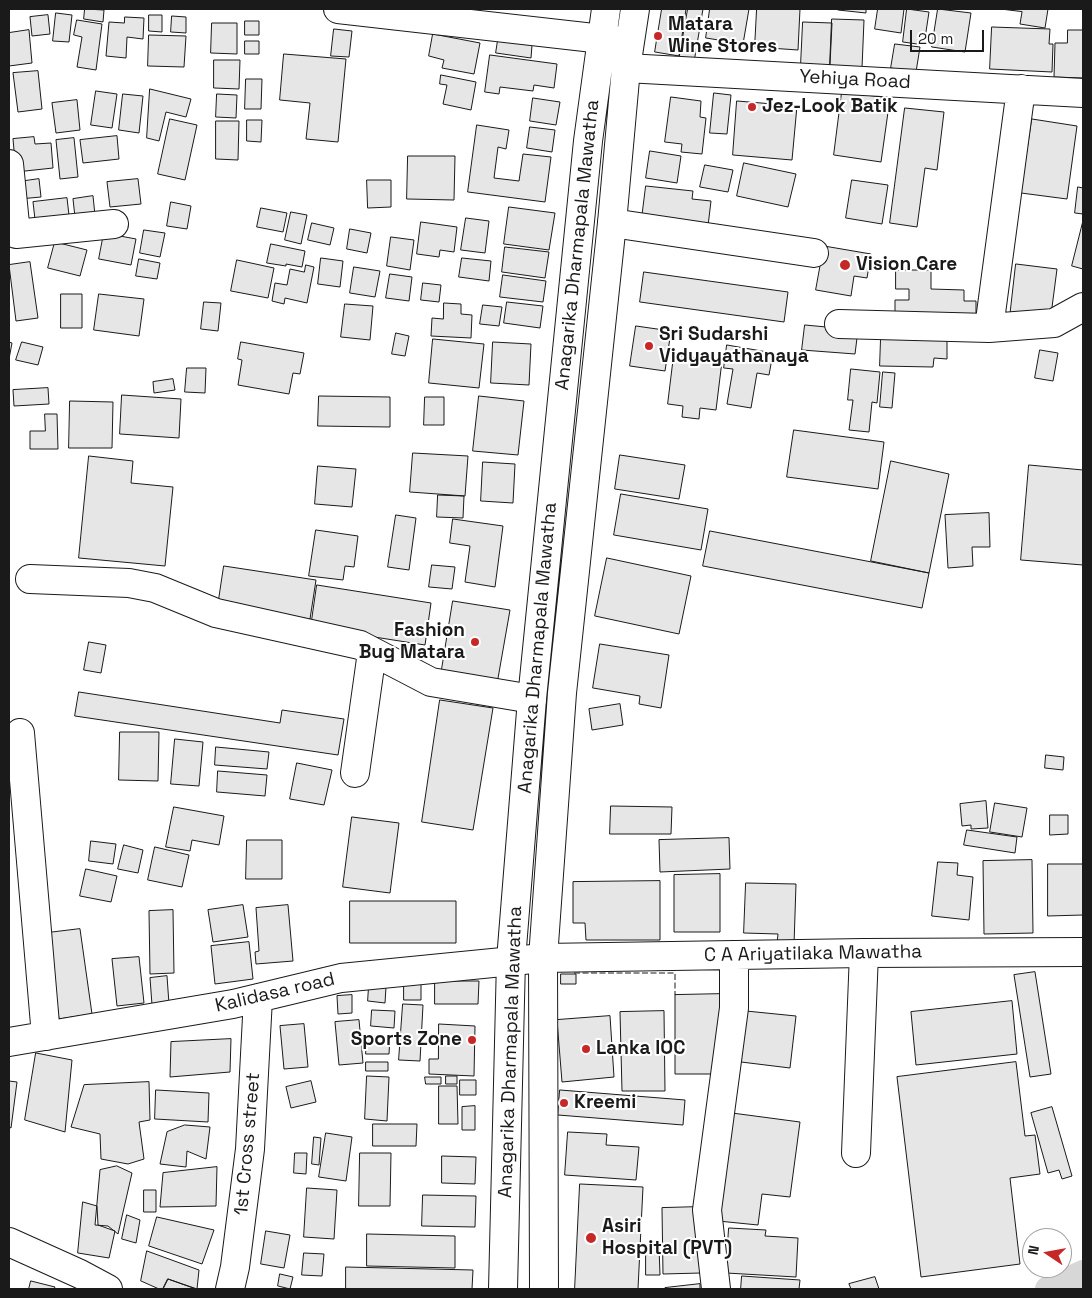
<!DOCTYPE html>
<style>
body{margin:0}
#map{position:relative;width:1092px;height:1298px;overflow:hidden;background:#fff;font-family:"Space Grotesk",sans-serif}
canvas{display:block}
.frame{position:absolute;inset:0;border:10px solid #1a1a1a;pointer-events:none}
.north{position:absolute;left:1022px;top:1228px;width:50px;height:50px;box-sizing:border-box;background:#fff;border:1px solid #a3a3a3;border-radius:50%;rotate:282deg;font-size:14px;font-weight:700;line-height:20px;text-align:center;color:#1a1a1a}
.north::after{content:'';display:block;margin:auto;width:18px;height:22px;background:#c62828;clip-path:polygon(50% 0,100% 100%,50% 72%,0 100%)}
.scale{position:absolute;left:910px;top:30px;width:74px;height:22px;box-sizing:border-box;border:2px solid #1a1a1a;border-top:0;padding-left:6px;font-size:15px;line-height:18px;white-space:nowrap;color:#1a1a1a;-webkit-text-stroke:4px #fff;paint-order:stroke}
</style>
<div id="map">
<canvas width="1092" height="1298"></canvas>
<div class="frame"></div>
<div class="north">N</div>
<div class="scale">20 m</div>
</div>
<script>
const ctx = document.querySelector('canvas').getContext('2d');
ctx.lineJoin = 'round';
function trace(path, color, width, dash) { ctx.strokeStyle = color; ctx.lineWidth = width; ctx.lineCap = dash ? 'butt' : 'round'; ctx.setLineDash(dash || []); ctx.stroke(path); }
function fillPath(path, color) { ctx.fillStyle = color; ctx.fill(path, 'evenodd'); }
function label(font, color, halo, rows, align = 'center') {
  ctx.font = font + ' "Space Grotesk",sans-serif'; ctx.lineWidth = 4; ctx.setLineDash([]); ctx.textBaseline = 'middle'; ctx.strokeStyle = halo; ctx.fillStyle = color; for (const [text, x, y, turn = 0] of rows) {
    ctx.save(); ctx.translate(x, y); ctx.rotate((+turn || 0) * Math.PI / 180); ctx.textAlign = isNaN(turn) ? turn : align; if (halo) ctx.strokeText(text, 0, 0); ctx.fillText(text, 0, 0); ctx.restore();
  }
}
trace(new Path2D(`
 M1048,1289L1083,1273`), '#d7d7d7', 26);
const building = new Path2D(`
 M85,9L104,10L103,22L84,19Z
 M662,9H686L679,56L655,52Z
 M688,9H703L694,62L679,60Z
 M710,9H749L743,44L706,38Z
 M757,9H800L798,50L755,47Z
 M838,9H866V13L838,10Z
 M878,9H904L901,33L875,29Z
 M907,9L929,12L924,45L903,42Z
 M938,9L971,13L965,52L932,47Z
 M1001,9H1048L1045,28L1020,24L1022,12Z
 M56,13L72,15L69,42L53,41Z
 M48,15L50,34L32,36L30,17Z
 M149,15H162V32L149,31Z
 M172,16L186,17V33L171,32Z
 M125,17L144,18L143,39L127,37L126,58L106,56L109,22L124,23Z
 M832,19L864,20L862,68L830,66Z
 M77,20L102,24L96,70L77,67L82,37L74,35Z
 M245,21H259V35H245Z
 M803,22L832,23L830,65L801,64Z
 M212,23H237V54L211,53Z
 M992,27L1050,29L1049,44H1053L1052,72L990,69Z
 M334,29L352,31L349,57L331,56Z
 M29,30L32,63L9,66V33Z
 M1068,30H1083V78L1054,77L1055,43H1067Z
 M433,34L480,43L474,74L442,68L444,60L429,56Z
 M149,35L186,36L184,67L148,66Z
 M498,40L532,45L531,58L496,53Z
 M245,41H259V54H245Z
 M895,44L920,47L916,72L891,68Z
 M284,54L346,59L338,142L306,139L310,103L280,100Z
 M490,55L557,64L554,88L534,85L533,91L500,87L499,94L485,92Z
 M214,60H240L239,89L214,88Z
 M38,71L42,109L18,112L13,73Z
 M441,75L476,82L471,110L443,104L447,85L440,84Z
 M246,79H262L261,109H245Z
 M150,89L191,99L186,117L166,112L159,141L147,138Z
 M96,91L117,94L112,128L91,125Z
 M842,92L890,98L881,162L834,155Z
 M714,93L731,95L727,134L710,133Z
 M123,94L143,96L139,133L119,130Z
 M217,94L237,95L236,118L216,117Z
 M671,97L701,101L700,117L706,118L702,154L681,152L682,144L665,142Z
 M533,98L560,102L556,125L530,121Z
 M77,100L80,130L56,133L52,103Z
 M737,101L797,106L792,160L733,155Z
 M905,108L944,112L937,170L925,168L917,227L890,223Z
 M170,119L197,125L185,180L158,174Z
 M1032,119L1077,126L1067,199L1021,193Z
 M247,120H262L261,142L247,141Z
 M216,121H239L238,160L216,159Z
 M477,125L509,130L506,149L498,147L494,178L519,181L523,154L551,157L545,202L468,192Z
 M530,127L555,130L552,152L527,148Z
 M117,136L119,159L83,163L80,140Z
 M34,137L35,144L51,143L53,168L16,172L13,139Z
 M74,138L78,177L60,179L56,140Z
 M650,151L681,156L677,183L646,178Z
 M408,156H455L454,200L407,199Z
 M744,163L796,174L788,207L737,196Z
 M705,165L733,170L728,192L700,187Z
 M39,179L41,197L19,199L18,182Z
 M138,179L141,204L110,207L107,182Z
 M367,180H391V207L368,208Z
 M852,180L888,185L882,224L846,218Z
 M646,186L693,191L692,199L711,201L708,226L642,218Z
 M1078,187L1083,188V214L1075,213Z
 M93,196L95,215L75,217L73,199Z
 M67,198L70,224L36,228L33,202Z
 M171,202L191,206L187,229L167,226Z
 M509,207L555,213L549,250L504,244Z
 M261,208L287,213L283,232L257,227Z
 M291,212L307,215L301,244L285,240Z
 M466,218L489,221L485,253L461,250Z
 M1083,221V269L1072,266Z
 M421,222L457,227L454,252L440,250L439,257L417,254Z
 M312,223L334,228L330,245L308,240Z
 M350,229L371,233L367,253L347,249Z
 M144,230L165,233L160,257L140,253Z
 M104,233L136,239L131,265L99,259Z
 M391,237L414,240L410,270L387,266Z
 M55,242L87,250L80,276L48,268Z
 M271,244L305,251L302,267L286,264V266L267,263Z
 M824,246L871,254L867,278L854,276L851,296L816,290Z
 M505,247L549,252L545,278L502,272Z
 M321,258L343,261L340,287L318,284Z
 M462,258L491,261L489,281L459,277Z
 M139,259L160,263L157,279L136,276Z
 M237,260L274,268L268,298L231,291Z
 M30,262L38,318L16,321L9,265Z
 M1016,264L1057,269L1051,315L1010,317Z
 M306,265L314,267L307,303L285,298L284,304L272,301L275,283L287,285L290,269L304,272Z
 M354,267L380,271L375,297L350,293Z
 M896,270H931V289L964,290V301H976V324L895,322V300H909V289H896Z
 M644,272L788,292L784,322L640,302Z
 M390,274L412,277L409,301L386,298Z
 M503,275L546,281L543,302L500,297Z
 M423,283L441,285L439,302L421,300Z
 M61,294H82V328H61Z
 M99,294L144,299L139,336L94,330Z
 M204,302L221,303L218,331L201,329Z
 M507,302L543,306L540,328L504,323Z
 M444,303L461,304V314L472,315L471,338L431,336L432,318L443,319Z
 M345,304L373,306L370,340L341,337Z
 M483,305L502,307L499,326L480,324Z
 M805,325L858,330L855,354L802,350Z
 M636,326L671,331L665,371L630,366Z
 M396,333L409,336L405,356L392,354Z
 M881,337L947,339V359L934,358L933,367L880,366Z
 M433,339L484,344L479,388L429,383Z
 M9,342L12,343L9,359Z
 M22,342L43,347L38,365L16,360Z
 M241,342L304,353L300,374L293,373L289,394L238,385L242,360L238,359Z
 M493,342L531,344L529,385L491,383Z
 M727,345L773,353L769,375L757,373L751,408L727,404L733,369L724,368Z
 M1040,350L1058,353L1053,381L1035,378Z
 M674,355L722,361L716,410L700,408L699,419L682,417L683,406L668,404Z
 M187,368H206L205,393L185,392Z
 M851,369L880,372L877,403L872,402L869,432L849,430L853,400H848Z
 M883,372L895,373L892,408L880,407Z
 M173,379L175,390L154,393L153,382Z
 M48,388L49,404L14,406L13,390Z
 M122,395L181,399L179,438L120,434Z
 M319,396L390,397V427L318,426Z
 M479,396L524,401L518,455L473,451Z
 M425,397H444V425H424Z
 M70,401L113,402L112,448H69Z
 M45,414H57L58,449H30V431H45Z
 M794,430L884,442L878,489L787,477Z
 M413,453L468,456L465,496L410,492Z
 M620,455L685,465L679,499L615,489Z
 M89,456L133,461L131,483L173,487L165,566L79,558Z
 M891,461L949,474L929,573L871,561Z
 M483,462L515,464L513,503L481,501Z
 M1029,465L1083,470V565L1021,560Z
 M318,466L356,469L352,507L315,504Z
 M621,494L708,509L701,550L614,535Z
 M438,495L464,496L463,518L437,517Z
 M989,513L990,547H972L973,566L948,568L945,515Z
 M396,515L416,518L409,570L388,567Z
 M453,519L503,526L495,587L465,582L470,546L450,543Z
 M316,530L358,536L354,567L345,566L343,580L309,576Z
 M710,531L929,573L922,608L703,566Z
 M607,558L691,576L679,634L595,616Z
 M432,565L455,567L452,589L429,587Z
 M224,566L316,580L310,619L218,606Z
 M317,585L431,603L425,645L311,627Z
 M453,601L510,610L497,684L441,675Z
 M89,642L106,645L101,673L84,670Z
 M600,644L669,655L661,708L639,704L640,696L593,688Z
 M79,692L280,723L282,710L344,719L338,755L75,716Z
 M440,700L493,708L473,830L422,822Z
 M620,704L623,725L592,730L589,709Z
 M120,732H159L158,781L119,780Z
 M175,739L203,742L199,786L171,784Z
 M216,747L269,752L267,769L215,765Z
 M1046,755L1064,757L1063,770L1045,768Z
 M297,763L332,770L324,805L290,799Z
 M218,771L267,775L265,796L217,792Z
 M986,801L988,828L971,829V825L962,826L960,804Z
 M995,803L1027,808L1022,837L990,832Z
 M611,806L672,807L671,834H610Z
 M174,807L224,816L219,845L192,840L190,851L166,847Z
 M1050,815H1068V834L1050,835Z
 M352,817L399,823L390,893L343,887Z
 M967,830L1017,837L1015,853L964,845Z
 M729,838L730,869L660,872L659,840Z
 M247,840H282V879H246Z
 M91,841L116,844L113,864L89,861Z
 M124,845L143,850L138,873L118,869Z
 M155,847L189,855L182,887L148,880Z
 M1032,860L1033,933L984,934L983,861Z
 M938,862L958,863L957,875L973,877L969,920L932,916Z
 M1048,864H1083V915L1048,916Z
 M86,869L117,876L111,902L80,896Z
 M720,874V932H674V875Z
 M660,881V940H586L585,923H573V882Z
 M746,883L796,884L794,945L777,944L778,934L744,933Z
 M350,901H456V943H350Z
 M243,905L248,937L213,942L208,910Z
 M288,905L293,961L256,964L255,952L259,951L256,908Z
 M173,910L174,973L150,974L149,911Z
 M80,929L92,1014L59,1019L47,933Z
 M249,942L253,979L215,984L211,946Z
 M139,957L144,1003L117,1006L112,959Z
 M1035,972L1051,1074L1030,1077L1014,975Z
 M561,974H576V984H561Z
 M167,976L169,1004L152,1005L150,978Z
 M435,981H479L478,1004H435Z
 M404,982H421V1000H404Z
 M369,986L386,987L385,1003L368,1001Z
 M723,994L724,1074H675V995Z
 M352,995V1013L338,1014L337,996Z
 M1012,1001L1017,1054L916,1065L911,1012Z
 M403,1004L423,1005L420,1061L399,1060Z
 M372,1010L395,1011L394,1028L371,1026Z
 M664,1011L665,1091H622L620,1012Z
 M746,1011L796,1016L790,1068L741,1062Z
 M610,1016L614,1077L562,1082L557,1020Z
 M359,1020L363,1063L339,1065L335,1022Z
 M304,1024L308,1067L284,1069L280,1026Z
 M439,1024L475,1026L474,1076L429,1074V1059H438Z
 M367,1036L390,1037L389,1054H366Z
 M231,1039L230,1072L170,1077L171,1042Z
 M36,1053L72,1060L65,1132L25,1120Z
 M366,1062H388V1071H366Z
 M1016,1062L1025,1136L1035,1135L1040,1174L1010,1178L1020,1264L921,1277L897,1077Z
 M367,1076L389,1077L387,1121L365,1119Z
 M446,1076H457V1084H446Z
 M425,1077H441V1084H426Z
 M460,1080H476V1095H460Z
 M9,1081L17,1082L11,1128L9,1127Z
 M311,1081L316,1102L291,1108L286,1087Z
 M149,1082L150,1120L139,1122L144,1159L128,1164L101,1159L100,1134L71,1127L84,1085Z
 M439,1086H457L458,1124H439Z
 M156,1090L209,1093L208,1122L155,1119Z
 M560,1090L685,1100L683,1125L558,1115Z
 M475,1106V1130H462V1107Z
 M1052,1107L1072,1176L1062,1179L1059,1170L1048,1173L1031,1113Z
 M732,1113L800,1122L790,1197L762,1194L758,1225L718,1221Z
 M373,1124H417L416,1146H373Z
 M185,1125L210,1127L206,1159L187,1151L186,1167L160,1164L167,1132Z
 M568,1132L607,1134L606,1145L639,1147L636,1180L565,1175Z
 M326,1133L352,1137L346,1181L319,1177Z
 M314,1137L321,1138L319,1165L312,1164Z
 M295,1153H307L306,1174L294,1173Z
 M360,1153H391L390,1206H359Z
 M442,1156L476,1157L475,1184L442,1183Z
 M117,1166L132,1173L118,1234L108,1226L95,1225L100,1170Z
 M217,1167L216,1206L160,1207L163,1173Z
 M580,1184L643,1187L638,1289H575Z
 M307,1188L337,1190L334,1239L304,1237Z
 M144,1190H156V1212H144Z
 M423,1195L476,1196L475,1227L422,1226Z
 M83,1202L97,1206L98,1225L115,1231L109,1258L78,1253Z
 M699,1207L701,1273L663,1274L662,1208Z
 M127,1215L140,1220L136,1243L122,1239Z
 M157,1217L214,1230L202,1264L149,1246Z
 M729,1228L766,1230L765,1236L798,1238L796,1277L726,1273Z
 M266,1231L290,1235L284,1268L261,1264Z
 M367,1234L455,1236V1268L367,1266Z
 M646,1247H659L660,1275H646Z
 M147,1251L199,1270L197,1289L168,1279L163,1289H159L141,1281Z
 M304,1253L324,1254L322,1276L302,1275Z
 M346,1267L473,1270L472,1289H346Z
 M280,1274L293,1277L290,1289L278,1286Z
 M742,1276L800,1280L799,1289H741Z
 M875,1277L879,1289H851L849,1284Z
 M168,1279L196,1289H163Z
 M31,1281L55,1287L54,1289H29Z
 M700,1284V1289H665V1288Z`);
fillPath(building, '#e6e6e6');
trace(building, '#1a1a1a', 1);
const minor = new Path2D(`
 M338,9L629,42
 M626,68L1083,93
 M9,164L16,234L114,224
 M612,223L814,253
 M839,324L989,328L1054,323L1083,307
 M989,328L1021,89
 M30,579L129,583L155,588L216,613L360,645L431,682L532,699
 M20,733L46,1036
 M355,773L372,652
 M9,1042L233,1004L341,978L543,958L864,953L1083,952
 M856,1153L864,953
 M9,1242L80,1274L108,1289
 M230,1289L235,1267L250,1149L258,998
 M716,1289L707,1210L734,1008V955`);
const highway = new Path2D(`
 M503,1289L511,960L532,699L588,141L606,9
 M544,1289L543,958L562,693L612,223L626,68L635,9`);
trace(minor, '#1a1a1a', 30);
trace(highway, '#1a1a1a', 30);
trace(minor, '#fff', 28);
trace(highway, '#fff', 28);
trace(new Path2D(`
 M574,973H675V995`), '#1a1a1a', 1, [6, 2.5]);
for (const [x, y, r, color] of [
 [658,36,5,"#c62828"],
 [752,107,5,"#c62828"],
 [845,265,6,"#c62828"],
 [649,346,5,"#c62828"],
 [475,642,5,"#c62828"],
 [472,1040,5,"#c62828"],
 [586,1049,5,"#c62828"],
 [564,1103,5,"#c62828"],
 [591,1238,6,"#c62828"]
]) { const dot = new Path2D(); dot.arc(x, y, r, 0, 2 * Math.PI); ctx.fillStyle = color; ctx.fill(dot); trace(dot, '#fff', 2); }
label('bold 19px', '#1a1a1a', '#fff', [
 ["Matara",668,25],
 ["Wine Stores",668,47],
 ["Jez-Look Batik",762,107],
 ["Vision Care",856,265],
 ["Sri Sudarshi",659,335],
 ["Vidyayathanaya",659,357],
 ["Fashion",465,631,"right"],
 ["Bug Matara",465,653,"right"],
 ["Sports Zone",462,1040,"right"],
 ["Lanka IOC",596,1049],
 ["Kreemi",574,1103],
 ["Asiri",602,1227],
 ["Hospital (PVT)",602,1249]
], 'left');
label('19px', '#1a1a1a', '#fff', [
 ["Yehiya Road",855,80,3],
 ["Anagarika Dharmapala Mawatha",578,245,-84],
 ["Anagarika Dharmapala Mawatha",538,648,-85],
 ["C A Ariyatilaka Mawatha",813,954,-1],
 ["Kalidasa road",275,993,-13],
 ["Anagarika Dharmapala Mawatha",511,1052,-88],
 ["1st Cross street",248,1144,-85]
]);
</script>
